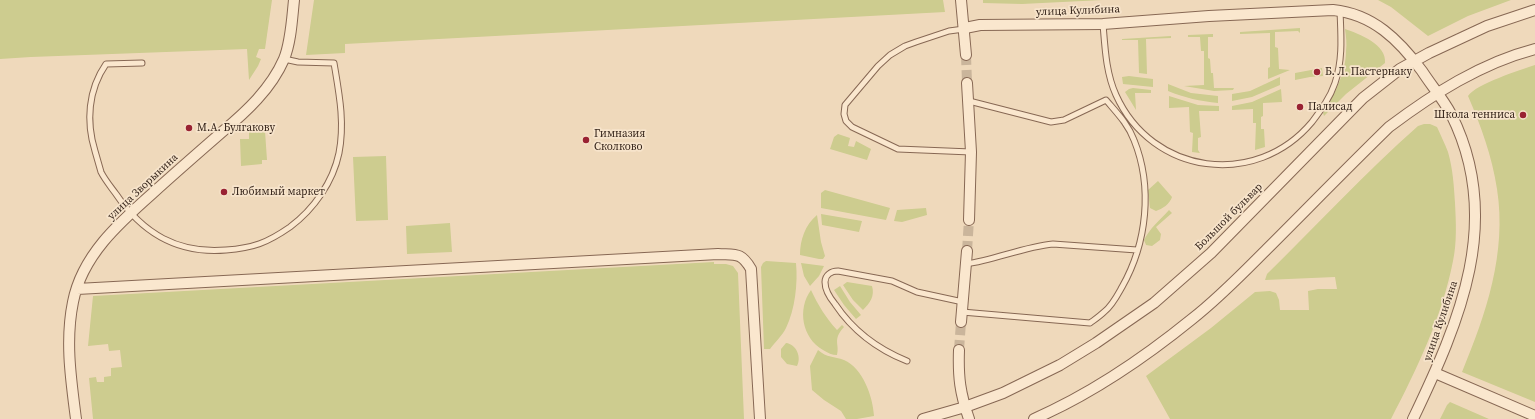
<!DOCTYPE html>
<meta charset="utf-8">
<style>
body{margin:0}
canvas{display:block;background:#efd9bb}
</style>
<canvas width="1535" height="419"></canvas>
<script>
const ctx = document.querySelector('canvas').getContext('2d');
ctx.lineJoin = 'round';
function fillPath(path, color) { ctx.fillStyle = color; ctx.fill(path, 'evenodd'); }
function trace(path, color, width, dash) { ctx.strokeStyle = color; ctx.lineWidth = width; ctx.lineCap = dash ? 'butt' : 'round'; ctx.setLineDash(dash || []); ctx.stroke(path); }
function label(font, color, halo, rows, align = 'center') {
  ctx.font = font + ' "Source Serif 4",serif'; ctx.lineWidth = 3.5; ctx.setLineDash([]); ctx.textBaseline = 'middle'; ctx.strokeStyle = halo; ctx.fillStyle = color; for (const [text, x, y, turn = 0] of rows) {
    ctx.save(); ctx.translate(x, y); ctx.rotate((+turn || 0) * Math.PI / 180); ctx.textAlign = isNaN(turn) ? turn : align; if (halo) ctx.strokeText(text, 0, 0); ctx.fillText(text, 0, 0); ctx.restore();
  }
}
fillPath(new Path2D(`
 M0,0H272L265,49H259L256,57L261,59L258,66L249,80L247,49L31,57L0,59Z
 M314,0H943L945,12L345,44V53L306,55Z
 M983,0H1103L1022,4L983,3Z
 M1378,0H1511L1468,16L1428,36L1391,7Z
 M1300,28V33L1298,31L1275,32V47L1278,48L1279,69L1290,70L1268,79V68L1270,67V33L1240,34V32Z
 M1345,29C1359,34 1387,44 1385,63L1346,94L1324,116L1323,113C1334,95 1346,73 1346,51C1347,44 1346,36 1345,29Z
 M1213,34V37H1208V58L1210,59L1211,73H1213L1214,88H1234L1233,90L1214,91L1184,86L1204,85V51H1201L1200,37H1188V35Z
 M1171,36V38L1146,39L1147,74L1139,73L1138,40H1122V39Z
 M1535,65V402L1462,372C1486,314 1507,253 1497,189C1492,156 1481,126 1468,96C1476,84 1520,70 1535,65Z
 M1322,68L1323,76L1310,77L1295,80V73Z
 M1129,76L1153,79V87L1123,84L1122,77Z
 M1280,77V85L1252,97L1232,101V94L1250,91Z
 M1168,84L1191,93L1218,96V103C1200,101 1185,98 1168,91Z
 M1133,88L1151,90V93H1135L1136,110L1125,92L1129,89Z
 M1281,89L1282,102L1263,103V116L1261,117V129H1264L1265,147L1255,150L1256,123H1253V109L1232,110V106L1252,102Z
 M1169,96L1198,105L1219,106V111H1199L1201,137L1198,138V150L1200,153L1192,152L1193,133L1190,132L1189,107L1169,108Z
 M1424,124H1430L1437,127C1441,136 1445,144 1448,152C1453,169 1454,187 1455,203C1456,222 1457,243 1453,261C1442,317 1417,369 1391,419H1170L1146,376L1211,328L1255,292L1270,291L1276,293L1279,300L1280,310H1309L1308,291L1318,289H1337L1335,277L1265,280L1267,274C1317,225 1365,173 1418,126Z
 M265,131L267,160H262V164L241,166L240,139H249V132Z
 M838,134L850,138L848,146L854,147L856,141L871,149L867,160L830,149L834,137Z
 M386,156L388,220L356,221L353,157Z
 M1158,181L1172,197C1170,204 1162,209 1156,211L1150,208L1148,190Z
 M825,190L890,208L886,220L821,208V193Z
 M926,208L927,215L902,222L894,221L897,210Z
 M1169,210L1172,213L1156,227L1161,234L1160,240L1152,246L1146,245L1144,240C1150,228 1160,220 1169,210Z
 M821,214L862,221L859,232L822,225Z
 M817,215L821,242L825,256L823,259H819L800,255C800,240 805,225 817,215Z
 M450,223L452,252L407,254L406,226Z
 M766,261L796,263C798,283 795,310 786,328C782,336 775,342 770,349H764L761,267L763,263Z
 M714,262V264H726L733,266L738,273L744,419H93L89,378L96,377L97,382H104V377L111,376V368L122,367L120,350L109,351L108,344L88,346L93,296Z
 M801,263L824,266L819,276L810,286L804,276Z
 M847,282L872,286C875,296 870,303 863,310L853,300L843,285Z
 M840,286L850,302L861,315L856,319L844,305L834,290Z
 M811,290C818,305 826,318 837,330L842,325L844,327C832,340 840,344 837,355C832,355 828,353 823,350C802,338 797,309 811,290Z
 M786,343C796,344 802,357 797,366L787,364L781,357V349Z
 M818,350C827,358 834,356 844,360C863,368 873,397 874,416L857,419H846L841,411L824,400L812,390L810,366Z
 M1450,402L1489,419H1440L1447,405Z`), '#cdcc8f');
trace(new Path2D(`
 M966,55L967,83
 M967,251L969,220
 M959,350L961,322`), '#cab59b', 10, [10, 5]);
const service = new Path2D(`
 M1103,24C1105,48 1106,73 1116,95C1152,175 1256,189 1312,122C1321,110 1330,98 1335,83C1343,59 1341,36 1340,11
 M964,29L949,31L916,42L905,46L890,55L878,66L845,105L844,114L846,121L852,127L898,149L971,152
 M142,63L106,64C88,90 86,122 95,151C97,158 99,165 101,172C105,180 111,187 116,194C143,234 178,254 226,250C253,248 267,243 290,227C314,209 333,182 339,153C345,122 339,93 334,63L298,62L284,59
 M966,264C995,260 1023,247 1053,244L1137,250
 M962,312L1090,323C1094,320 1100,316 1104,312C1112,306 1117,296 1122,287C1147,243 1153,187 1134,140C1128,124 1117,113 1106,100L1064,120L1051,122L969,101
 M907,361C877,349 853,331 835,304C830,298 825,290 825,282C825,275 831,271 838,271L892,281L917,292L963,302`);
const minor = new Path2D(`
 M961,0L966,55
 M965,28L980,25L1103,24L1209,16L1333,10C1373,14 1399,40 1422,71C1431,85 1443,99 1451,114C1504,219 1460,321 1413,419
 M967,83L971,152L969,220
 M77,289L718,254C736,255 741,252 751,269L760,419
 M961,322L967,251
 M959,350C958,377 960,393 969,419
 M1435,373L1535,416
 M76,419C71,380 65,341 73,302C82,255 120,222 154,192C176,172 199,152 222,132C246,112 271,89 284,59C291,42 292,19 294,0
 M923,419L965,407L1003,393L1060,365L1096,343L1154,303L1211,253L1363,98L1400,69L1429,53L1487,26L1535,10
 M1034,419C1091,394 1144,358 1192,319C1219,298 1243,273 1267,249C1308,208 1348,167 1389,127C1433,94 1481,63 1535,49`);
trace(service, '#876854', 7);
trace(minor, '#876854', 12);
trace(service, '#fae7ce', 5);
trace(minor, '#fae7ce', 10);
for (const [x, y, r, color] of [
 [1317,72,4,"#992232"],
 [1300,107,4,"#992232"],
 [1523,115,4,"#992232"],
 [189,128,4,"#992232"],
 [586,140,4,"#992232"],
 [224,192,4,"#992232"]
]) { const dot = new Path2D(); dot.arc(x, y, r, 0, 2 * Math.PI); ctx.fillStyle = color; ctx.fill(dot); trace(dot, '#f7e4cb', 1.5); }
label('11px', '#35241a', '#f7e4cb', [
 ["улица Кулибина",1078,11,-2],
 ["улица Зворыкина",143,187,-43],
 ["Большой бульвар",1229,217,-45],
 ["улица Кулибина",1441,321,-71]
]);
label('11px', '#35241a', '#f7e4cb', [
 ["Б. Л. Пастернаку",1325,72],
 ["Палисад",1308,107],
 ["Школа тенниса",1515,115,"right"],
 ["М.А. Булгакову",197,128],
 ["Гимназия",594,134],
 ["Сколково",594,147],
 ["Любимый маркет",232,192]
], 'left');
</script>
